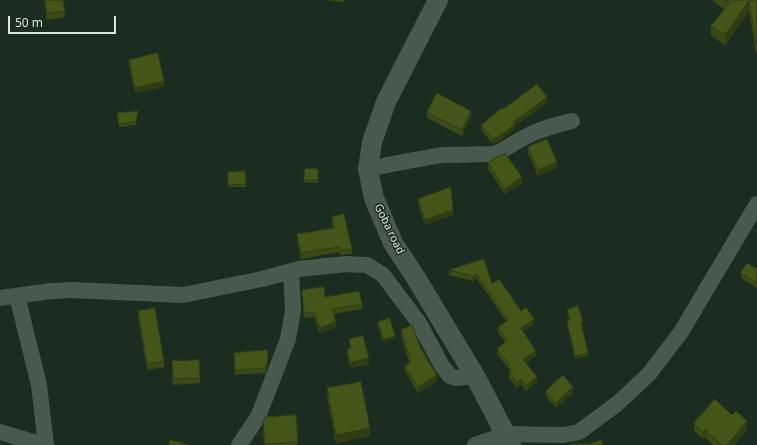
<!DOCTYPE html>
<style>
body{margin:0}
#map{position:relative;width:757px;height:445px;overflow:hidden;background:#1b2d21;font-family:"Noto Sans",sans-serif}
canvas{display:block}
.scale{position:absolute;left:8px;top:16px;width:108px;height:18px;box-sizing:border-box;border:2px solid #dbe6de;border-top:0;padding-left:5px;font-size:12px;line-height:14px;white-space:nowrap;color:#dbe6de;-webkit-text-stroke:3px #1b2d21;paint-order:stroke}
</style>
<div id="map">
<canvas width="757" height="445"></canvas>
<div class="scale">50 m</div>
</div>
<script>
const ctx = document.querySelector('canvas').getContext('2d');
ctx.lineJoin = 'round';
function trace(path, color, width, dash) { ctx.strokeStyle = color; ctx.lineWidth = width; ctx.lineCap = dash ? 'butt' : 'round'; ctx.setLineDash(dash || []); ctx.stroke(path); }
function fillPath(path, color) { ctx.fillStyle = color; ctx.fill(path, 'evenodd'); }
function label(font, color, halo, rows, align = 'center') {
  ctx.font = font + ' "Noto Sans",sans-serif'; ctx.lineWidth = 3; ctx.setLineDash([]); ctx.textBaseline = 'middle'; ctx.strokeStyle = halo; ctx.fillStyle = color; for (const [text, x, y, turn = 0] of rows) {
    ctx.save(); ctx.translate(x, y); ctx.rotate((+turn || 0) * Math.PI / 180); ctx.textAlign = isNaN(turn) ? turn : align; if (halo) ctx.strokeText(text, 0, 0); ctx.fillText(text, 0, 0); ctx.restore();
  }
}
trace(new Path2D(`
 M368,169L403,162L442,155L494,154C506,150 516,141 527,136C542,128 556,125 572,121
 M17,296L39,385L46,445
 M0,298L51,291L73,290L183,295L262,279L299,269L346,264L367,265L383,275L419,323L442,366L450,376L456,378L475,376
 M0,432L43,445
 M239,445L258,417L288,339L293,310L291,271
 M475,445L506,434L563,435L579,432L618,403L649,374L681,332L757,204`), '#475a4d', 16);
trace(new Path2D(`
 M438,0L386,102L372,142L368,169L374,198L393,243L416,278L475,376L511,445`), '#475a4d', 20);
fillPath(new Path2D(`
 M44,0H63L65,11V17L47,20Z
 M325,0H344V2Z
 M712,0H757V53H756L749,11L725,45L711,36V26L724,9Z
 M129,60L164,87L135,93L129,65Z
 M547,103L515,126V129L501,140L493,144L481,130V125L503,109Z
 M427,112L471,116L462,136L427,118Z
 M138,113L136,125L119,127L117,116Z
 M528,147L557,168L538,176L528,153Z
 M488,163L522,183L505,194L488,169Z
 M305,168L318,169V183L304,182Z
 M245,171L246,187H228V172Z
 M418,199L453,215L425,225L418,204Z
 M332,217L352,249V254L340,255L339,252L301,259L297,239V234L333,228L332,222Z
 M484,259L492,284L534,324L523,331L536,356L525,363L537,382L526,391L521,384L517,388L509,378V373L510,372L509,371V369L497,354V349L505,342L498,332V327L506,321L477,279L472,281L449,275V270Z
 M757,269V288L741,278V273Z
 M302,290L325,297L362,304V309L333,314L336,327L320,333L314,317L304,318Z
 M567,310L583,324L582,325L588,356L575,359L567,324V321L569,320L567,313Z
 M138,311L164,361V367L147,370L138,316Z
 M378,322L395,338L383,342L378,325Z
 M401,330L421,349L437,381L418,393L405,371V366L409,363L401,335Z
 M349,339L369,364L350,368L347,354V349L350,348L349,345Z
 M234,353L268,365L265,373L235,375Z
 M172,367L200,378V383L173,385Z
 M327,388L370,436L336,443L327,396Z
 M546,391L573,393L556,408L546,396Z
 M296,415L298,445H264L263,426Z
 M694,423L747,429L734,445H713L705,437L703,439L694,431Z`), '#3a4916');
fillPath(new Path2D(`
 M749,1V11L725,45V35Z
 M164,81V87L135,93V88Z
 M547,97V103L515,126V129L501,140L493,144V139L513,122Z
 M471,111V116L462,136V130Z
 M557,162V168L538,176V170Z
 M522,177V183L505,194V189Z
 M453,210V215L425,225V220Z
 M477,274V279L472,281V276Z
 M534,319V324L521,332V328Z
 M336,322V327L320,333V328Z
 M395,336V338L383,342V339Z
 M536,351V356L523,364V359Z
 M588,353V356L575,359V356Z
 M369,358V364L350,368V363Z
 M268,360V365L265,373V368Z
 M437,375V381L418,393V387Z
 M537,377V382L526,391V386Z
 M521,379V384L517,388V383Z
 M573,387V393L556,408V403Z
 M747,421V429L734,445H727Z
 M370,428V436L336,443V435Z
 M705,430V437L703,439V432Z`), '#303c12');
const building = new Path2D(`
 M45,0H63L65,11L47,13Z
 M725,0H757V43H756L749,1L725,35L711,26L729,3Z
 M158,53L164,81L135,88L129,60Z
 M537,84L547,97L513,122L515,124L501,135L493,139L481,125L502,108L503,109Z
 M437,93L471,111L462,130L427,112Z
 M138,111L136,122L119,124L117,113Z
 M547,139L557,162L538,170L528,147Z
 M506,154L522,177L505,189L488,163L495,158Z
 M305,168L318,169V180H304Z
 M245,171L246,184L228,185V172Z
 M451,187L453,210L425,220L418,199Z
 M344,214L352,249L340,250L339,247L301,253L297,234L334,228L332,217Z
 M484,259L492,284L499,279L521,311L526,307L534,319L521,328L536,351L523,359L537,377L526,386L521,379L517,383L509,373L513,370L509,366L510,365L497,349L507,340L498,327L508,320L477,274L472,276L449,270Z
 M747,263L757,269V283L741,273Z
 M324,287L325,297L359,291L362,304L332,309L336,322L320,328L314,312L304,313L302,290Z
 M578,306L583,322H581L588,353L575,356L567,321L570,319L567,310Z
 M155,308L164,361L147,364L138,311Z
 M390,318L395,336L383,339L378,322Z
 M412,325L421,349L437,375L418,387L405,366L411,362L401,330Z
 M363,336L369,358L350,363L347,349L351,348L349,339Z
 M267,350L268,360L265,368L235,370L234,353Z
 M199,360L200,378L173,379L172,361Z
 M563,375L573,387L556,403L546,391Z
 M361,382L370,428L336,435L327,388Z
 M715,399L732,415L736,411L747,421L727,445H722L705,430L703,432L694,423Z
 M296,415L298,442L265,444L263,421L266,417Z
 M170,440L190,445H169Z
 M601,440L603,445H572V444H589Z`);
fillPath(building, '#445519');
trace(building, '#303c12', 1);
label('11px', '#dbe6de', '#1b2d21', [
 ["Goba road",389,229,64]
]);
</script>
